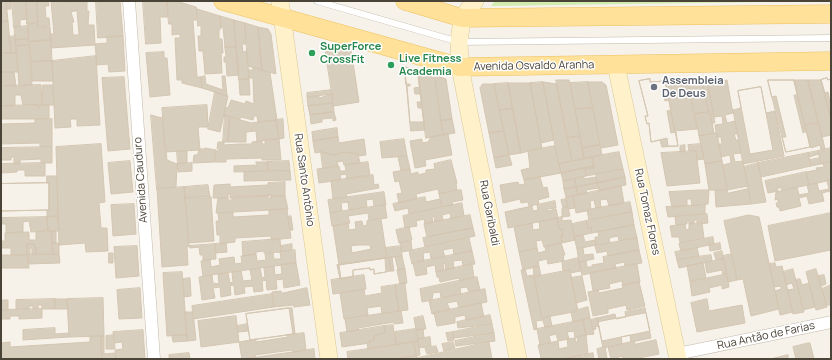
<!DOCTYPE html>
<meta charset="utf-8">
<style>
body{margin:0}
#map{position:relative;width:832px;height:360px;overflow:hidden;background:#f6f2ea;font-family:Manrope,sans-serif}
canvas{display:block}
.frame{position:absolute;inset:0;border:2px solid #4a4337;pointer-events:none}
</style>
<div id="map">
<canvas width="832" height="360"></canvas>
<div class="frame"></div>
</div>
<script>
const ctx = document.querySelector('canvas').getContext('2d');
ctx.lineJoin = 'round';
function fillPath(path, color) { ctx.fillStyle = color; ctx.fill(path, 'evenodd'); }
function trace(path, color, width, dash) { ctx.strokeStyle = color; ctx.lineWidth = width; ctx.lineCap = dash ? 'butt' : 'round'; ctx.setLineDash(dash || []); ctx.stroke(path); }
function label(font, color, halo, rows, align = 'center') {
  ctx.font = font + ' Manrope,sans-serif'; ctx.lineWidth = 3; ctx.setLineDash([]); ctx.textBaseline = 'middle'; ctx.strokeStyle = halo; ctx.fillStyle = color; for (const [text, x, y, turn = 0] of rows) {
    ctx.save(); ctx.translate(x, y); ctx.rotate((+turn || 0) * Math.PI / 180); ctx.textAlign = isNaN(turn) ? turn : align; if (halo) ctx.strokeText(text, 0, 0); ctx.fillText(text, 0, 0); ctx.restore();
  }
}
fillPath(new Path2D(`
 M495,1H831L491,6Z`), '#d2ecb0');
const building = new Path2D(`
 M6,1L8,21L1,22V2Z
 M6,1H11V9H7Z
 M12,1H26L27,19L20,20V27H14Z
 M26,1H37L38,23L27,24Z
 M37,1H48L49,6H45L46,18H49L50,26L38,27Z
 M63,1V2L87,1V11H89L88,25H94L95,45L51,48L50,34H54L51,1ZM77,11L79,35H73L72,22H74L71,12Z
 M96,1H120L123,36L98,38Z
 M143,1H167L169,17H160L161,43L146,44Z
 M167,1H176L196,7L197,9V20H193L197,77H201L202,88L182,83V80H177L175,38H180V34L172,35V24H169Z
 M197,9L220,16L221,29H219V39H222L223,53H221L222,73L205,74L203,51H199L198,36H201V25L198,26Z
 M220,16L234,20L236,47H225L223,27H221Z
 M234,20L245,23L246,44H242L243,52L247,51L249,79L239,80Z
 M8,21L11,53H3L1,52V22Z
 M245,23L258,27L262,70L248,66Z
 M28,24H38V28L50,27L51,40L29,42Z
 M28,26L29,39L15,40L14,27Z
 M258,27L268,29L271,34L276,74L262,70Z
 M15,36L16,53H11L9,37Z
 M123,36L125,71L109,72L108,64L97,65L95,44L107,43V37Z
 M28,39V45L16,46L15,40Z
 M51,40L52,61L31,62L29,42Z
 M324,42L351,49L359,102L334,106Z
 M29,45L32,85L19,86L16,46Z
 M225,47H236L239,75L227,76L226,62H224V57H226Z
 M164,52V58H167L170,95L150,97L146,53Z
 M1,53H16L18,72H1Z
 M96,56L100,125L77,126V119H70L71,127L55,128L52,61Z
 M52,61L53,81H32L31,62Z
 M253,67L270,73L277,120L258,122L257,116H254L253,120L241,117L240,119L224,115L225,107L228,108L231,100L245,104L246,101L254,104L253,78H249L248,70H253Z
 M405,67L418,71L425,130L411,131Z
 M405,67L418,71L420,87L414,88L415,94H421L422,102H417L418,108H422L424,122H410L407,86H410V84H406Z
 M1,72H14L16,86H1Z
 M418,73L435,78L443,135L426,138Z
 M435,75L446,79L452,119L441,121Z
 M205,76L206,84L223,90L222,76H225L227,96L202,88L201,77Z
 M124,77L130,149L108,151L102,78Z
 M710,78H723V81L727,80L733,113L725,115L727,123L735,121L737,134H734L736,140H738L741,153L733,154L735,162L743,161L748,186L727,190L723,165L731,163L730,155L721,157L719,144H722L721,137H717L715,125L723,124L722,116L714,117L707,81L710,82Z
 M827,78L828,80L831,79V119L821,80Z
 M827,78L828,80L831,79V108L828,92L825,93L821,80Z
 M249,79L250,95H240L239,80Z
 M650,79V82L665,81L678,146L662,147L660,140L651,142L649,123L647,124L645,116H648L639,81Z
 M650,79V82L665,81L667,89H662L665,101L669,100L671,110L667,111L671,133L676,132L678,146H668L667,138L651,142L649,123L647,124L645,116H648L639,81Z
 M556,80H569L580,136L567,138Z
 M768,80H794L798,95H794L803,133L807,131L810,147L786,152L782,137H786L776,96L772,97Z
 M768,80H794L810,147L786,152Z
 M794,80H808L819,123L805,125Z
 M808,80H821L831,119V135L822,137Z
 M666,81H688L697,129L675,131Z
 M688,81H702L709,112L695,114Z
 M702,81H707L715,123H712Z
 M543,82L554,140L541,143L530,83Z
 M543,82L557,84L572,161L559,164Z
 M588,82L593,108L575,109L570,83Z
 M588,82H602L606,85L618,145L601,148Z
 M508,83L513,109L499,110L494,84Z
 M508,83H530L542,148L521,153Z
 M483,84H494L504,131L489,133L480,88Z
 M41,85L42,105H23L21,95H15V106H1V86Z
 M43,85H53L54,105H43Z
 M761,87L766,113L775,111L784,156L743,164L733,110L741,108L738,91Z
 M761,87L773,150L750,154L738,91Z
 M331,90L332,94L307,97V93Z
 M215,92L228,96L220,132L208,129Z
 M332,94L333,103L308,106L307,97L319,96V98Z
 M333,103L334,112L310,115L308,106Z
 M38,105L39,108L40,105H49V119H1V106Z
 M207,105L208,127H198L200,150L165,152L162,108Z
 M593,108L600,145L582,148L575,109Z
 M513,109L521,153L509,155L499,110Z
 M334,112L336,120L333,121V118L322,119V122L311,124L310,115Z
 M710,112L714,133L699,136L695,114Z
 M151,115L162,118L167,160L177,164L176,187L157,189Z
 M225,115L230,117L228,142H223Z
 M230,117L251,123L276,120L279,139L257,141L256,131L246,132V142H228Z
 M52,119V147H40V143L1,144V124L35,123V120Z
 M283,119L284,138L279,139L276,120Z
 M452,119L455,133L443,135L441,121Z
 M813,123H819L825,149L821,150L820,145L811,148L805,125Z
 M337,128L338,137L313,141L312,132Z
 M504,131L509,155L494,158L489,133Z
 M714,133H717L722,161L705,164L699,136Z
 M448,134L452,155L425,160L426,166L415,168L410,141L422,139V143L428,142L431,137Z
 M580,136L584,159L572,161L567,138Z
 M338,137L339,143L364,139L366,155L358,156V154L344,152L335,155L321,152L315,153L313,141Z
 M279,139L281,160H262V158L226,159V162H214L216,151H219V149H217L218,142H224V145L240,144H252V142L262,141V144H265V140Z
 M404,139L407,156L382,158L380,142Z
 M101,144L105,202L99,203L101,228H107L108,251L86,252L85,243L59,245L56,147Z
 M701,144L704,159L697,160L696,151H689L688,145Z
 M600,145L602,155L584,159L582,148Z
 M685,145V152H680V146Z
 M555,146L561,173L524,180L521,170L530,168L528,151Z
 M52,147V163H41V159L20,160V164H14V157H11V160H1V148Z
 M205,148L216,150L214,162L193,163L194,155H197L200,149H205Z
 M831,148V162L821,164L818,151Z
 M177,151H187V163L178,164Z
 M696,151L700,183L667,186L661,153Z
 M818,151L819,154L809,157L808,153Z
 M321,152L335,155L344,152L358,154L360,163L344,165L343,161L337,162L338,166L323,168Z
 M619,152L623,169L586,176L585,169L594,168L592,157Z
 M808,153L811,166L761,177L758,163Z
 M509,155L512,165L496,168L494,158Z
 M407,156L410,169L401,171L398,157Z
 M592,157L594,166L561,173L559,164Z
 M820,158L821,164L811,166L810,160Z
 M451,160L457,183L456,184L457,190L439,194L438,189L416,194L417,199L399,203L397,194L402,193L399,181L395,182L393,172L410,169L411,174L418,172V175L426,173V170L435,169L434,164Z
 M130,161L133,192L111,194L108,163Z
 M289,161L290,171H268L267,162Z
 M722,161L727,190H709L705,164Z
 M256,162H267L268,171L234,172V166L257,165Z
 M368,162L370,176L347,179L346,174L340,175L341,180L319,183L317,169L339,166L340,171H346L345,165Z
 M831,162V180L809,185L806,172L817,170L816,168L824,167L823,163Z
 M45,163V176H25V170H17V172L1,173V164Z
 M192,163V171L178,172L177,164Z
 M758,163L766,202L751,204L744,167Z
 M594,166V168L585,169L586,176L563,181L561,173Z
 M623,169L625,177L597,183L596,175Z
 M290,171L291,180L244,181V172Z
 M806,172L809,185L782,190V188H777L778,191L768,193L765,181Z
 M373,175L374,185L378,184L379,188L346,194L347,197L333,199L331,181Z
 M47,176H57L58,216L47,217V210H49V183H47Z
 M540,177L543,188L547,187L549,197L538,200L539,204L529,206L528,202L521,203L520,199L503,203L500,185L518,182L519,185L525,184L524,180Z
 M584,177V179L596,177L597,183L576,187L575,179Z
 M625,177L626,185L599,191L597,183Z
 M575,179L576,187L564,189L563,181Z
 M831,180V197L830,191L822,193L824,201L809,204L807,196L799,198L801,206L780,211L779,207H777L776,203H778V199L775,200L776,192L797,187L799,195L809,193L807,185L817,183L819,191L829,189L827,181Z
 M285,182V196H270L269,193V196L230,198V194H228V198H213L214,185L230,184V187L268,185V183Z
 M49,183V210L1,211V184Z
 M49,183V210L1,211V184Z
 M597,183L599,188L586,190L587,193L578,195L576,187Z
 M208,185L210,198H185L184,187Z
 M621,186L624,203L609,206L607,199L600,200L601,208L596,209L594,200L590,201L591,210L576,213L573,196Z
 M184,187L189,246L187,247L188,265L162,267L157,189Z
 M576,187L578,195L566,197L564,189Z
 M748,189L751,204L716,207L715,190H727L728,193Z
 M461,190L463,200L452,202L453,205L442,207L439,194Z
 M700,190H709L708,204L692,206L691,199H687V206L672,207L669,192Z
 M384,192L386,205L374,206L373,199L366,200L367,207L349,210L348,202L341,203L342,211L330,213L328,200Z
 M268,196V198H272L270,196H285L288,209L216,213L218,198H228V200H232V197Z
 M573,196L575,208L568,209L566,197Z
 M211,197L214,241L189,243L185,198Z
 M425,197L426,202L440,199L442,207L409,214L408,208L395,211L393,204Z
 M566,199L568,207L563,208L561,200Z
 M555,201L556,208L547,209L548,211L556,209L558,218L508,228L505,212L532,206L533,211L538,210L537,205Z
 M630,202L632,212L589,220L587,210Z
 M462,203L464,216L451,219L450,213L442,215L443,220L435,222L434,216L432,217L433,222L425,224L424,219L416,221L417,226L405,228L403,216Z
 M134,204L136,234L113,236L111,205Z
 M385,205L387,218L369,220L368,213L348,216L350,223L332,226L330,213Z
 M705,205V214L668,217L666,207Z
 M568,207L570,216L562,217V209Z
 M287,209L291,238L271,240V236L235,238V242L220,244V235H217L216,221H219L218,213L233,212V217L269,215V210Z
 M632,212L634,225L592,233L591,227L588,228L586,221Z
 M831,213V250L775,261L768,226Z
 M707,214L708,223L697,224V220H694V224H689V221H687V224L676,225L675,217Z
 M470,215L473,228L427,237L424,224Z
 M749,215L759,217L779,309L751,316L743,279L737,280L724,221Z
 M58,216L59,231H48L47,217Z
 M291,216L293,230H290L288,217Z
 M47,217L48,231L31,232L29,221L23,222V232L6,233V224H1V218Z
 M562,217V221L571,220L575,240L562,243L561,236H563L562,229H559L557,218Z
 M557,218L559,229H562L563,236H561L562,243L544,247L542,240L536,241L537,248L519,252L514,227L532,223L533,230L540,229L539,222Z
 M381,219L387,258L339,265L333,226L348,223L349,230L356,229L355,222L362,221L363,226L367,225V221ZM359,245H370L371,249L352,253L351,246Z
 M586,221L588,228L591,227L592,233L574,237L572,224Z
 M702,223L704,238L680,243L679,237H672L670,226L685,224L686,230L689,229V224Z
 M634,225L637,238L619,241L618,236L609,238L610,243L596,245L595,237H599L598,232Z
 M409,227L412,240L399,243L396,230Z
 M473,228L475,236L425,247L423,238Z
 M52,231L53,254H36V247H34V244H27V255H11V248H1V241H5V233L29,232V240H36V232Z
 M52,231H56V243H52Z
 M583,235L585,242L595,240L596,245L577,249L574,237Z
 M713,237L714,244L681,251L679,244Z
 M469,238L472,251L454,255L453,248L443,250L445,257L431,259L430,252L423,253L424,261L412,264L409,251Z
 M637,238L639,250L608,256L607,251L597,253L595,246Z
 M280,239L281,252L264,253V251L256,252V254L243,256L242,242Z
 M411,241L412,250L402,252L400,243Z
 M52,243H59V254H53Z
 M226,243L227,252L216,253L215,244Z
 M561,243L565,255H563L564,261L548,264L547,259L538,261L539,266L523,270L519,252L537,248L538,253L546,251L545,247Z
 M720,243L721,249L710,251L709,245Z
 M27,244H34V247H36V254L32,255V248H30V254L27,255Z
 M215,244L216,259L203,260V255H200L199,247L190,248L189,246Z
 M292,244V250L281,252V246Z
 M137,246L139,276L116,278L114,247Z
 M401,246L402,256L387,258L385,248Z
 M583,248L584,255L593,254L594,259L579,262L577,249Z
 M697,248L699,256L677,260L675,252Z
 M295,250L296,263L203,276L201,261L210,259L211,267L220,265L219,259L234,257L235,264L242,263L241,256L256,254L257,261L266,260L265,254L273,253L274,259H281L280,252Z
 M639,250L642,263L625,266L624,262L615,264L616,268L582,275L579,262L586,261L587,267H592V265L604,263L603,257Z
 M472,251L475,264L463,266L462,260L453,261L454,268L446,270L445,263L443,264L444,270L436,272L435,265L426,267L427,274L416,276L413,263Z
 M722,251L723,259L716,260L714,253Z
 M109,253H113V263H109Z
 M30,254H59L60,263L28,264V255Z
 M732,254L737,280L728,282L723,256Z
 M1,255H28L29,268H1Z
 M711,255L712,261L679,268L677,260Z
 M402,256L405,269L398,270L395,257Z
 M392,257L394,271H391L389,258Z
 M385,258L386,272L374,274V269L370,270V268L353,270V277L341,279L339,265Z
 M389,258L391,271L374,274V269L370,270V268L353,270V277L340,279L337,265Z
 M578,258L581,271L570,273V270L563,271L562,262Z
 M723,259L727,274L723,275L722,270L707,273L705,263Z
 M296,263L300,285L284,288L283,279L276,280L277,289L267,290L266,280L262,281L263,291L254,292L253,286L244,287L245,293L235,295L234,285L230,286L231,295L221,297L220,287L213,288L215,298L202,300L199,277L212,275L213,283L219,284L218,274L228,273L230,283L233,282L232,272L241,271L243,281L252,280L250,270L260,268L262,278L265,277L264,268L274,266L275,275L282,274L281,265Z
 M703,263L706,278L690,282L687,266Z
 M775,263L776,267L782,266L793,312L780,315L775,291L781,289V286L774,287L769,264Z
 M472,264L474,278L460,281L459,278L440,282L439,277H437L436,272Z
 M637,264L640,282L623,285L622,281L609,284L610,288L593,291L590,273Z
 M539,266L541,276L534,277L542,318L550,317L552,326L545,328L543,320L536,321L537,329L534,330L521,270L525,269L527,276L534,275L533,267Z
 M405,269L407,283L400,284L397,270Z
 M793,269L804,312L793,314L787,290L794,289L792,283L786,285L783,272Z
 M816,269L827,307L816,310L806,272Z
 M570,270L578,311L542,318L534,277Z
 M182,272L187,335L167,336L163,273Z
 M727,274L729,287L722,289V285L709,288L710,292L692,296L690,282Z
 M364,275L366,289L333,294L331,280Z
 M824,275L826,284L821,286L818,276Z
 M582,276L587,300L576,303L571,278Z
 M477,277L480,290L469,292L467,287L460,288L461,294L441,298L440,292L433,293L432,300L422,302L420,289Z
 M190,278L191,296L184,297L183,279Z
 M800,279L802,285L809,283L815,307L803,310L796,280Z
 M639,282L645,306L627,310L626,305L622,306L608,309V313L593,316L588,292L598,290L599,293L623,288L622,285Z
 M405,283L408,310L399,311L395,285Z
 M395,285L399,311L382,314L381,306L367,308L368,315L344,319L340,293L364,289L365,296L382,293L381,287Z
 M831,285V305H826L822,289Z
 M140,288L142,318L119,319L117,290Z
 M307,288L310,305L294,307L293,305L274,307L272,292L281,291L282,293Z
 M485,289L487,302L459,308L457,301L447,303L450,310L432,314L429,301Z
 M272,294L274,307L193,319L192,306Z
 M103,298L104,336L69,337L67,299Z
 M55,299V309H42V305H38V309H33V306H29V309H16V300Z
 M55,299H67L68,309H55Z
 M707,299L709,311L742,305L745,323L697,332L691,303Z
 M1,300H8V310H1Z
 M481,303L484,317L466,320L465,315L455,317V323L437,326L434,313Z
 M588,307L590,318L573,322L571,312Z
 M289,308L293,334L250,340L246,314Z
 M292,308L295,334L250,340L246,314Z
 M645,308L651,338L631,342L630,335L621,337L622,344L603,348L597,318L615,314L616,319L626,317L625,312Z
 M42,309V318L19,319V316H10V319H1V310Z
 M399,311H401L403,323L394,324V322L358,328L359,330L347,332L345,319Z
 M185,312H193L196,340L188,341Z
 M646,313L650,331L602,341L598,322Z
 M490,315L492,324L458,328L457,322Z
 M236,316L239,342L201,347L198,321Z
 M423,316L426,329L416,330L414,318Z
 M590,318L594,334L586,335L583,320Z
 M597,318L599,327L595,326L596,329L593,330L591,320Z
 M583,320L586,335L575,338L574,331L567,332L569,339L558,341L556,334L549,336L551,343L540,345L537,329Z
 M247,324L248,331L238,332L237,326Z
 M492,324L494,333L454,338L453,332Z
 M393,325L396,345L368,349L367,343L374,340V336L385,332L384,326Z
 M384,326L385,332L374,336V340L369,341L370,343L342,347L340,333Z
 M55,328V334L69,333V337L23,340V330Z
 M415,329L418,341L396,345L395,332Z
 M423,329L424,338L418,339L416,330Z
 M143,330L145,359H116L115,350L123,349L122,342L114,343L113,332Z
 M453,332L454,340L448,341L446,333Z
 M304,333L306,350L293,352L292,350L255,355L256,357L242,359L239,342L256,339V342L288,337L287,335Z
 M494,333L495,341L456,346L455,341Z
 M114,335L115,349H106V336Z
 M187,335L188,341L173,342L172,336Z
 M586,335L588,354L562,359L541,358L538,345L558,341L559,349L568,347L567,339L575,338L576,342H578L577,337Z
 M101,336L102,359H1V343L10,342V347L90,342V337Z
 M101,336H104V354L115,353L116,359H102Z
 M430,337L431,346L419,348L418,339Z
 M656,340L659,354L634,359H623V356L611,359L608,347L634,341L635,344Z
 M418,341L420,355L416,356L414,342Z
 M414,342L416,356L394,359H348L347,352Z
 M453,342L455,348L444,351L442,344Z
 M489,342L492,359H418V358Z
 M808,343H810L814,359H796L793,347Z
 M436,346L438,352L427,354L425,348Z
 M605,347L607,358L599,359L597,349Z
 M314,349L315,359H244L306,350Z
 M189,353L190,359H169V355Z
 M593,353L594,359H562L582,355V357H584V355Z
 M788,355V359H771Z
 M417,356L418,359H400L399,358Z`);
fillPath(building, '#d8cebe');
trace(building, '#d4c6b1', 1);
const lane = new Path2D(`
 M317,1L459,42L831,38`);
const street = new Path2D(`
 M129,1L154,359
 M677,354L831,322`);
const secondary = new Path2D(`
 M280,1L329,359
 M475,1L462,18L459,42L460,67L518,359
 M616,65L678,359`);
const primary = new Path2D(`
 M223,1L460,67L831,61
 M405,1L462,18L831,14`);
trace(lane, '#c2baab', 7);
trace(street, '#c2baab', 13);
trace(secondary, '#d9c796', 18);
trace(primary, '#edc161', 19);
trace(lane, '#fff', 6);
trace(street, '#fff', 12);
trace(secondary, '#fff2ca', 17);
trace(primary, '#ffe199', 18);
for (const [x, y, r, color] of [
 [312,53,4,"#2e9e5b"],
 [391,65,4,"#2e9e5b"],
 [654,87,4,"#6b7280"]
]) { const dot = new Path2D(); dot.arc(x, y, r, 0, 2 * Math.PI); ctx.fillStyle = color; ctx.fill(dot); trace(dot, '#fff', 1.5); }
label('bold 11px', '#27864d', '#fff', [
 ["SuperForce",320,47],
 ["CrossFit",320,60],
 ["Live Fitness",399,59],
 ["Academia",399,72]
], 'left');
label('11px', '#4a4337', '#fff', [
 ["Avenida Osvaldo Aranha",534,66,-1],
 ["Avenida Cauduro",141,180,-94],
 ["Rua Santo Antônio",304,180,82],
 ["Rua Tomaz Flores",647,212,78],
 ["Rua Garibaldi",489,213,79],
 ["Rua Antão de Farias",766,336,-12]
]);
label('bold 11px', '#5b616d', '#fff', [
 ["Assembleia",662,81],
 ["De Deus",662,94]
], 'left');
</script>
